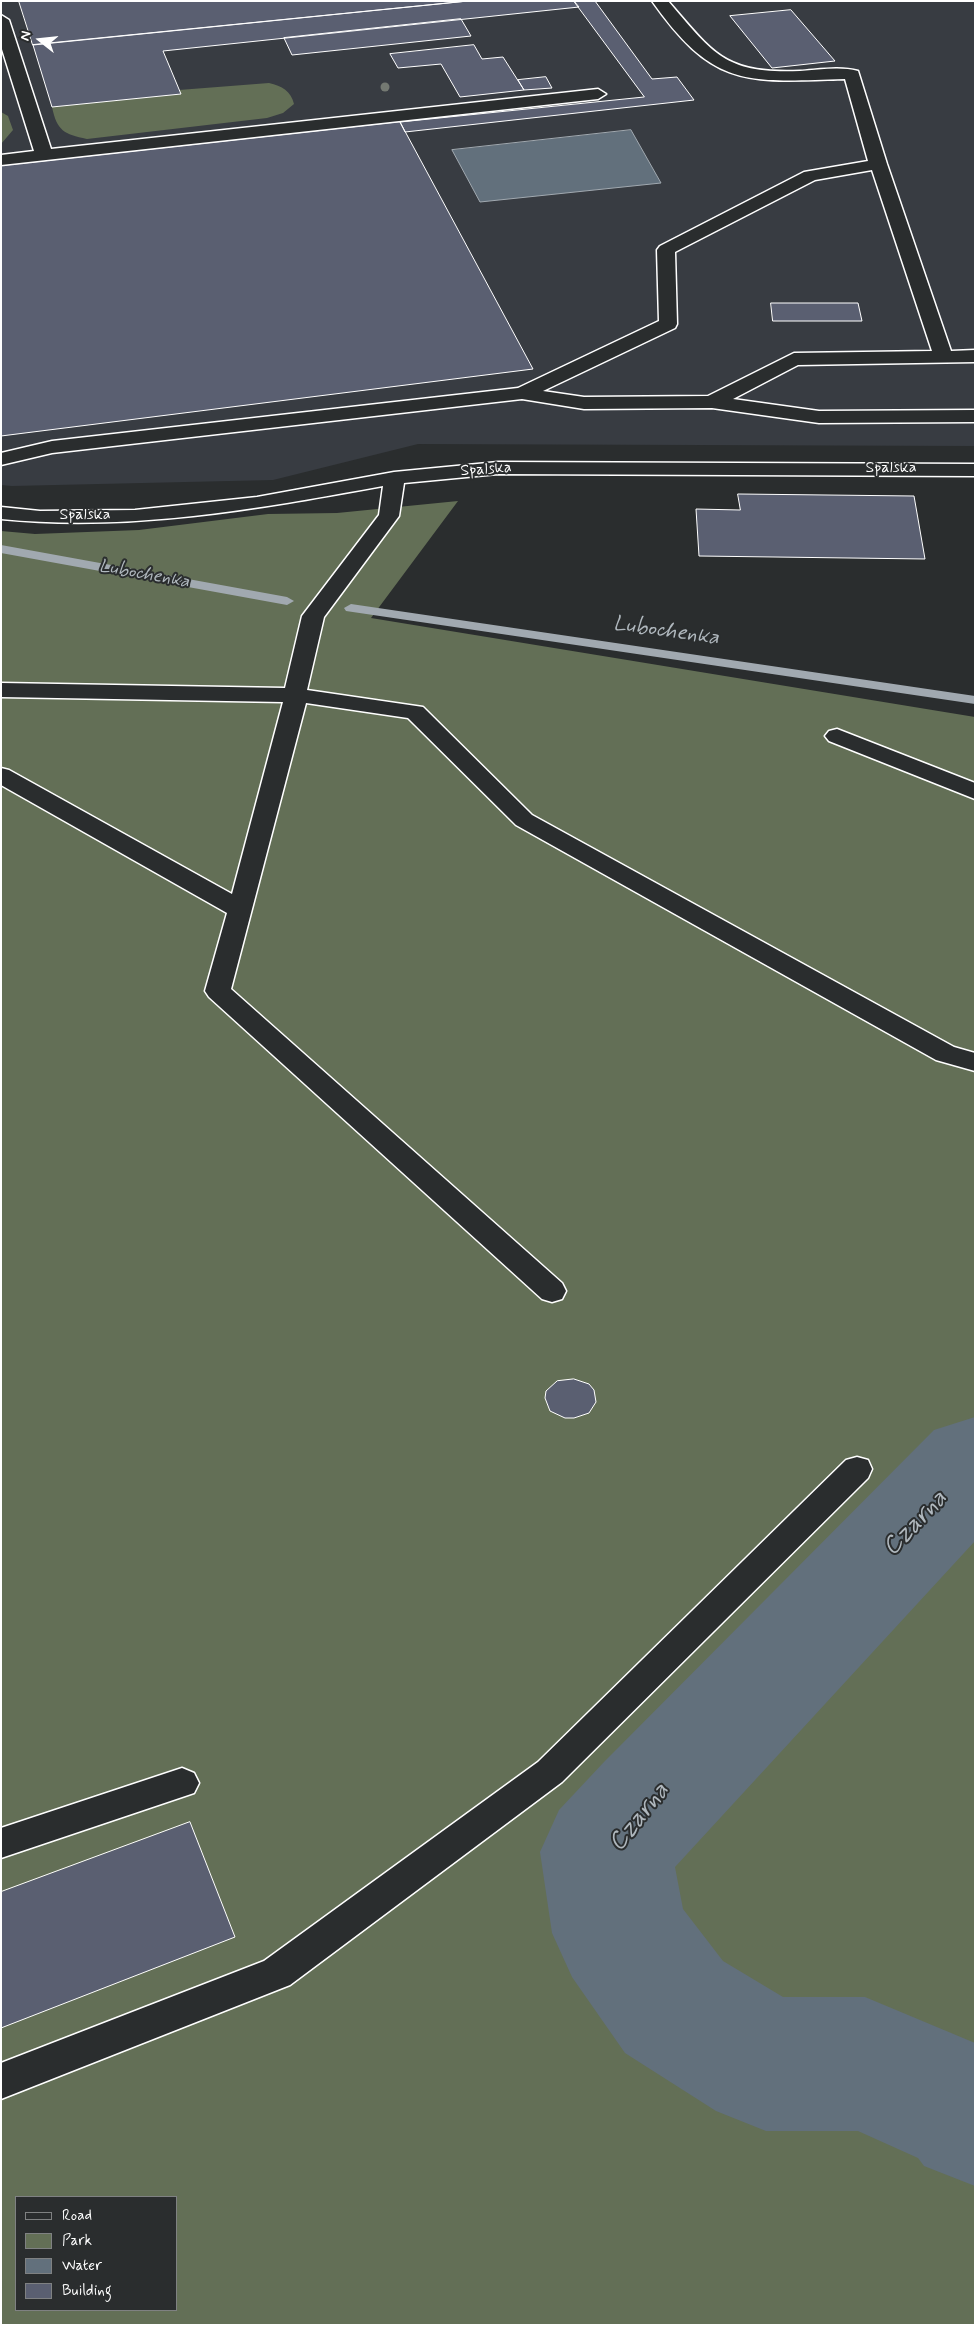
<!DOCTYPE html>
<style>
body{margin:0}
#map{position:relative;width:976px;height:2326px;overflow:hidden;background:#2a2d2e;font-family:Mynerve,sans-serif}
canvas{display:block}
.frame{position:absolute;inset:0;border:2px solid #fff;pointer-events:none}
.legend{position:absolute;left:15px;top:2196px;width:162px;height:115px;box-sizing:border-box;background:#2a2d2e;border:1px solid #7f8182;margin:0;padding:6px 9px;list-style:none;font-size:15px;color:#fff}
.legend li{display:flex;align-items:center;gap:10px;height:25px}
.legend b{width:25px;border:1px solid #7f8182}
.north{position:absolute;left:15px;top:15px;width:50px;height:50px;-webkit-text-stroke:4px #2a2d2e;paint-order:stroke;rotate:286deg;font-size:14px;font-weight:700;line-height:20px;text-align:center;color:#fff}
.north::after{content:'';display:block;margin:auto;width:18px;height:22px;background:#fff;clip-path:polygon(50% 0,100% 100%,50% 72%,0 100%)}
</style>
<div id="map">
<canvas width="976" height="2326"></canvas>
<div class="frame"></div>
<ul class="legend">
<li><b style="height:6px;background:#2a2d2e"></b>Road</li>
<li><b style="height:14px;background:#636f56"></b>Park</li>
<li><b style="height:14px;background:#62707c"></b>Water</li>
<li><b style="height:14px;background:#5a5f71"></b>Building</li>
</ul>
<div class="north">N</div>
</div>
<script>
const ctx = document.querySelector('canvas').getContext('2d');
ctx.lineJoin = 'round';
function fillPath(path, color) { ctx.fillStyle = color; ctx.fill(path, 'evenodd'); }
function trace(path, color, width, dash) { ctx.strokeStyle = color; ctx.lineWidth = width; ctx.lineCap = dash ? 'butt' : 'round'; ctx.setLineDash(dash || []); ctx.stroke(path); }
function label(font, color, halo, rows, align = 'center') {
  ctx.font = font + ' Mynerve,sans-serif'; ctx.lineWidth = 4; ctx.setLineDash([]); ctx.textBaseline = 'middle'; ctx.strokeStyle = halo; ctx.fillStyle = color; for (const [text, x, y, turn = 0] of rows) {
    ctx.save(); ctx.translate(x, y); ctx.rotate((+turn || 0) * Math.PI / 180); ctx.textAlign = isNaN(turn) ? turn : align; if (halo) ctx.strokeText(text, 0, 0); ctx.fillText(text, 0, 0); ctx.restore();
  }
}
fillPath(new Path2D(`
 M1,1H975V446L418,444L273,480L12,486L1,485Z`), '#383c42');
fillPath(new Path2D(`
 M269,83C282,86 291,91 294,104L283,113L267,118L87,139C64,134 57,131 52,107L180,94L179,90Z
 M1,112L8,116L13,130L1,144Z
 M458,501L371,618L975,717V2325H1V531L35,534L139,530L268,514L337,513ZM16,2197H176V2310H16Z`), '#636f56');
const water = new Path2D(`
 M631,130L661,183L480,202L452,150Z`);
fillPath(water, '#62707c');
trace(water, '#a1a9b0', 1);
fillPath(new Path2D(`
 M1,545L287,597L294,601L287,605L1,553Z
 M351,604L975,696V704L346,611L344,608Z`), '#a1a9b0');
fillPath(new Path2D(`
 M975,1417V1541L675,1867L683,1909L723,1961L783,1997H865L975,2043V2186L924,2166L918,2158L858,2131H766L716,2111L625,2053L572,1977L552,1933L540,1852L559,1810L604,1762L934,1430Z`), '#62707c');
const building = new Path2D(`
 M19,1H468L33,45Z
 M468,1H574L579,7L163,51L181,94L52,107L33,45Z
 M574,1H595L652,79L677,77L694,100L405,132L400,122L644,97Z
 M791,10L835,61L772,68L730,16Z
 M461,19L471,36L292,55L284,38Z
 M474,45L482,59L503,57L524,90L460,97L441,64L398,68L390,54Z
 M546,77L552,88L524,90L518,80Z
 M400,122L533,369L1,436V166Z
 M771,303H858L862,321H773Z
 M738,494L914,496L925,559L699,556L696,509L740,510Z
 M574,1379L589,1384L594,1390L596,1402L589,1413L574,1418H565L550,1411L545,1398L546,1391L557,1381Z
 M190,1822L235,1937L1,2028V1892Z`);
fillPath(building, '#5a5f71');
trace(building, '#fff', 1);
const minor = new Path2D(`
 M652,1H668C714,54 724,74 800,71C818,70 840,66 858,71L887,164L951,351L975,350V362L798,365L733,399L819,411L975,410V422L819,423L712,408L584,409L522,399L52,453L1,465V453L52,441L518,388L659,321L657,250L660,246L804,172L868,161L845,79C747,82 714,89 652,1ZM872,170L932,351L794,353L708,396L584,397L543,391L675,328L677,324L675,252L815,180Z
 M1,15L9,20L51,149L598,89L606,94L598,99L1,165V155L34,151L1,46Z
 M498,462L975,464V476L498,474L404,483L399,516L324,617L307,690L423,707L532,815L954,1047L975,1053V1071L936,1060L516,825L408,718L306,703L231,989L562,1283L566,1291L562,1299L552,1302L542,1299L209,997L205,991L227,913L1,785V768L9,770L232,894L283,702L1,697V683L285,688L302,616L379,515L383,486C257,509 130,532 1,519V507L40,511L135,510L257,497L394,472Z
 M837,729L975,783V799L829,741L825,736L829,731Z
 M857,1457L868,1460L872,1469L868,1478L562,1782L290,1985L1,2099V2063L264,1961L538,1762L846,1460Z
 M182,1768L194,1773L199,1783L194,1793L1,1858V1828Z`);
trace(minor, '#fff', 3);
fillPath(minor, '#2a2d2e');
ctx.fillStyle = '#747972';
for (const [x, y] of [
 [385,87]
]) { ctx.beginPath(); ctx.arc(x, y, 4.5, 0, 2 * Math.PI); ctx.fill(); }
label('16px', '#fff', '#2a2d2e', [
 ["Spalska",891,469],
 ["Spalska",486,470,-4],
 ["Spalska",85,516]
]);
label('italic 18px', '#b0b8be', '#2a2d2e', [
 ["Lubochenka",144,575,10]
]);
label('italic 21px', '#b0b8be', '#2a2d2e', [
 ["Lubochenka",666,632,8]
]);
label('italic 25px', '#b0b8be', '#2a2d2e', [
 ["Czarna",916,1524,-46],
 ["Czarna",640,1818,-51]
]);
</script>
